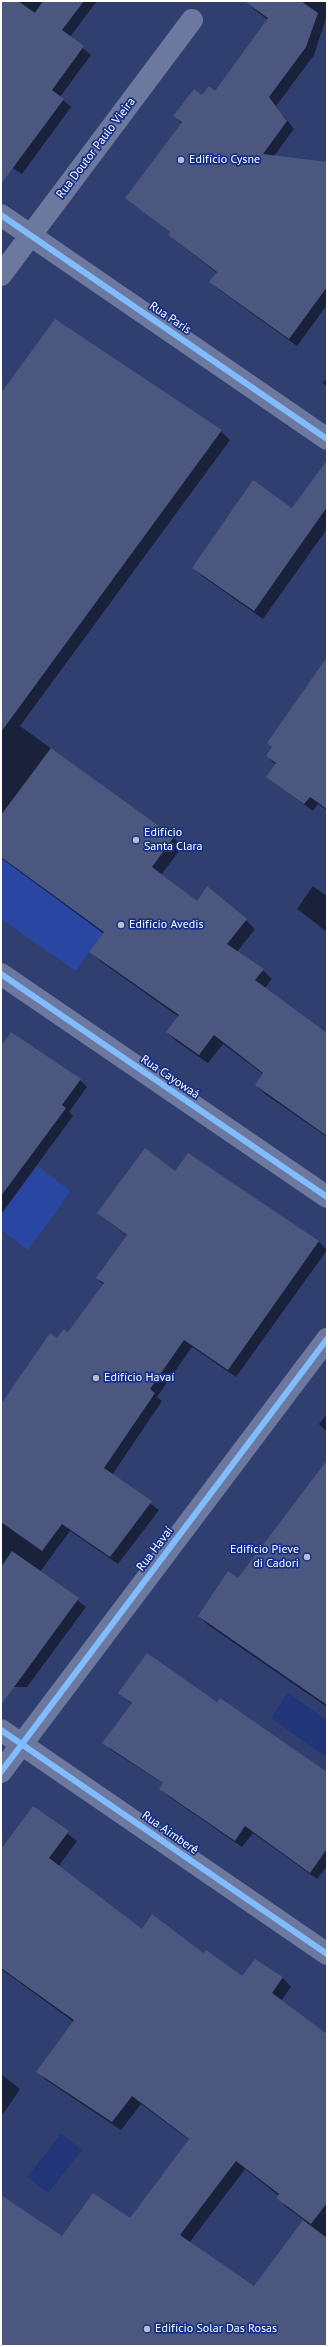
<!DOCTYPE html>
<meta charset="utf-8">
<style>
body{margin:0}
#map{position:relative;width:328px;height:2347px;overflow:hidden;background:#303f70;font-family:"PT Sans",sans-serif}
canvas{display:block}
.frame{position:absolute;inset:0;border:2px solid #fff;pointer-events:none}
</style>
<div id="map">
<canvas width="328" height="2347"></canvas>
<div class="frame"></div>
</div>
<script>
const ctx = document.querySelector('canvas').getContext('2d');
ctx.lineJoin = 'round';
function fillPath(path, color) { ctx.fillStyle = color; ctx.fill(path, 'evenodd'); }
function trace(path, color, width, dash) { ctx.strokeStyle = color; ctx.lineWidth = width; ctx.lineCap = dash ? 'butt' : 'round'; ctx.setLineDash(dash || []); ctx.stroke(path); }
function label(font, color, halo, rows, align = 'center') {
  ctx.font = font + ' "PT Sans",sans-serif'; ctx.lineWidth = 3.5; ctx.setLineDash([]); ctx.textBaseline = 'middle'; ctx.strokeStyle = halo; ctx.fillStyle = color; for (const [text, x, y, turn = 0] of rows) {
    ctx.save(); ctx.translate(x, y); ctx.rotate((+turn || 0) * Math.PI / 180); ctx.textAlign = isNaN(turn) ? turn : align; if (halo) ctx.strokeText(text, 0, 0); ctx.fillText(text, 0, 0); ctx.restore();
  }
}
fillPath(new Path2D(`
 M1,857L104,932L76,971L1,919Z
 M37,1166L71,1191L28,1250L1,1230V1215Z`), '#2946a2');
fillPath(new Path2D(`
 M288,1693L327,1720V1758L271,1718Z
 M61,2134L82,2150L48,2193L27,2177Z`), '#223578');
fillPath(new Path2D(`
 M1,1H97L70,37L91,55L60,97L71,107L22,174L1,160Z
 M248,1H327V15L314,55L276,106L294,129L274,156L327,163V305L297,346L218,289L211,282L217,273L177,242L170,235L171,233L127,197L182,124L175,116L202,97L215,93L268,20L255,10L247,3Z
 M327,377V387L323,383Z
 M1,395L221,431L230,440L20,726L173,837L182,847L161,875L197,902L246,920L255,929L237,952L263,970L272,979L265,988L327,1034V1137L265,1094L256,1085L263,1074L223,1044L208,1063L176,1041L167,1032L179,1017L100,961L91,952L104,934L1,858Z
 M327,494V529L263,619L202,576L193,568L293,510Z
 M327,660V810L318,804L313,811L267,777L276,765L267,756Z
 M313,886L325,895L327,892V932L297,909Z
 M1,1048L80,1080L87,1087L69,1112L73,1116L1,1214Z
 M188,1154L319,1242L327,1250L236,1377L192,1347L157,1397L162,1401L112,1475L159,1510L118,1564L70,1531L40,1572L86,1607L27,1687H11L1,1680V1406L57,1339L69,1333L104,1285L97,1278L128,1237L98,1213L175,1172Z
 M327,1414V1432L319,1424Z
 M327,1462V1707L208,1625L199,1616L238,1579Z
 M120,1693L217,1703L327,1773V1866L317,1879L253,1833L242,1847L168,1796L160,1789L164,1784L111,1750L104,1742L132,1704Z
 M33,1807L77,1841L58,1867L142,1930L204,1954L242,1978L256,1960L283,1978L291,1987L281,2001L327,2035V2346H1V2213L62,2237L130,2219L189,2140L141,2104L121,2130L46,2080L38,2072L74,2022L1,1969V1850ZM245,2169L279,2196L278,2198L286,2207L304,2220L254,2288L189,2243Z
 M1,2074L20,2089L1,2117Z`), '#0007');
fillPath(new Path2D(`
 M1,1H18L35,13L43,1H84L62,30L84,46L52,90L64,99L1,184Z
 M244,1H301L318,13L306,47L269,97L287,121L263,154L327,162V287L289,339L209,282L217,272L168,235L170,232L125,198L182,122L173,116L194,89L202,95L209,86L215,91L268,18Z
 M55,319L222,430L1,732V393Z
 M327,460V507L254,611L192,568L253,480L292,508Z
 M327,657V809L310,797L304,804L266,777L276,763L266,756L272,747L267,743Z
 M51,748L174,837L152,867L197,901L207,886L247,919L227,944L264,969L255,980L327,1033V1136L255,1085L263,1073L214,1035L199,1055L166,1032L179,1015L89,952L104,932L1,857V815Z
 M11,1032L81,1079L62,1105L66,1108L1,1196V1046Z
 M145,1148L175,1171L188,1153L319,1241L228,1370L184,1340L150,1389L155,1393L104,1468L152,1501L110,1557L62,1524L42,1551L1,1522V1404L50,1333L57,1338L64,1329L68,1332L104,1283L96,1278L127,1235L97,1213Z
 M327,1460V1705L198,1616L228,1571L238,1578Z
 M12,1551L79,1598L1,1705V1567Z
 M147,1653L217,1702L220,1698L327,1772V1849L310,1873L245,1826L235,1841L159,1789L163,1783L102,1743L132,1703L118,1693Z
 M33,1806L69,1831L49,1858L142,1929L152,1914L203,1953L206,1950L242,1976L255,1959L283,1977L272,1993L327,2034V2203L311,2224L276,2198L279,2194L236,2161L180,2235L254,2286L303,2220L327,2238V2346H1V2195L62,2236L93,2193L130,2218L189,2139L132,2096L112,2122L36,2072L74,2020L1,1968V1849Z`), '#4b577f');
trace(new Path2D(`
 M1,215L327,439
 M1,275L192,20
 M1,974L327,1197
 M1,1730L327,1954
 M1,1772L327,1339`), '#6c789d', 22);
trace(new Path2D(`
 M1,215L327,439
 M1,974L327,1197
 M1,1730L327,1954
 M1,1772L327,1339`), '#80bcff', 6);
for (const [x, y, r, color] of [
 [181,160,4,"#b7bccd"],
 [136,840,4,"#b7bccd"],
 [121,925,4,"#b7bccd"],
 [96,1378,4,"#b7bccd"],
 [307,1557,4,"#b7bccd"],
 [147,2329,4,"#b7bccd"]
]) { const dot = new Path2D(); dot.arc(x, y, r, 0, 2 * Math.PI); ctx.fillStyle = color; ctx.fill(dot); trace(dot, '#15308b', 1.5); }
label('12px', '#fff', '#15308b', [
 ["Rua Doutor Paulo Vieira",96,148,-53],
 ["Rua Paris",170,318,34],
 ["Rua Cayowaá",170,1077,34],
 ["Rua Havaí",155,1549,-53],
 ["Rua Aimberê",170,1833,35]
]);
label('12px', '#fff', '#15308b', [
 ["Edifício Cysne",189,160],
 ["Edifício",144,833],
 ["Santa Clara",144,847],
 ["Edifício Avedis",129,925],
 ["Edifício Havaí",104,1378],
 ["Edifício Pieve",299,1550,"right"],
 ["di Cadori",299,1564,"right"],
 ["Edifício Solar Das Rosas",155,2329]
], 'left');
</script>
